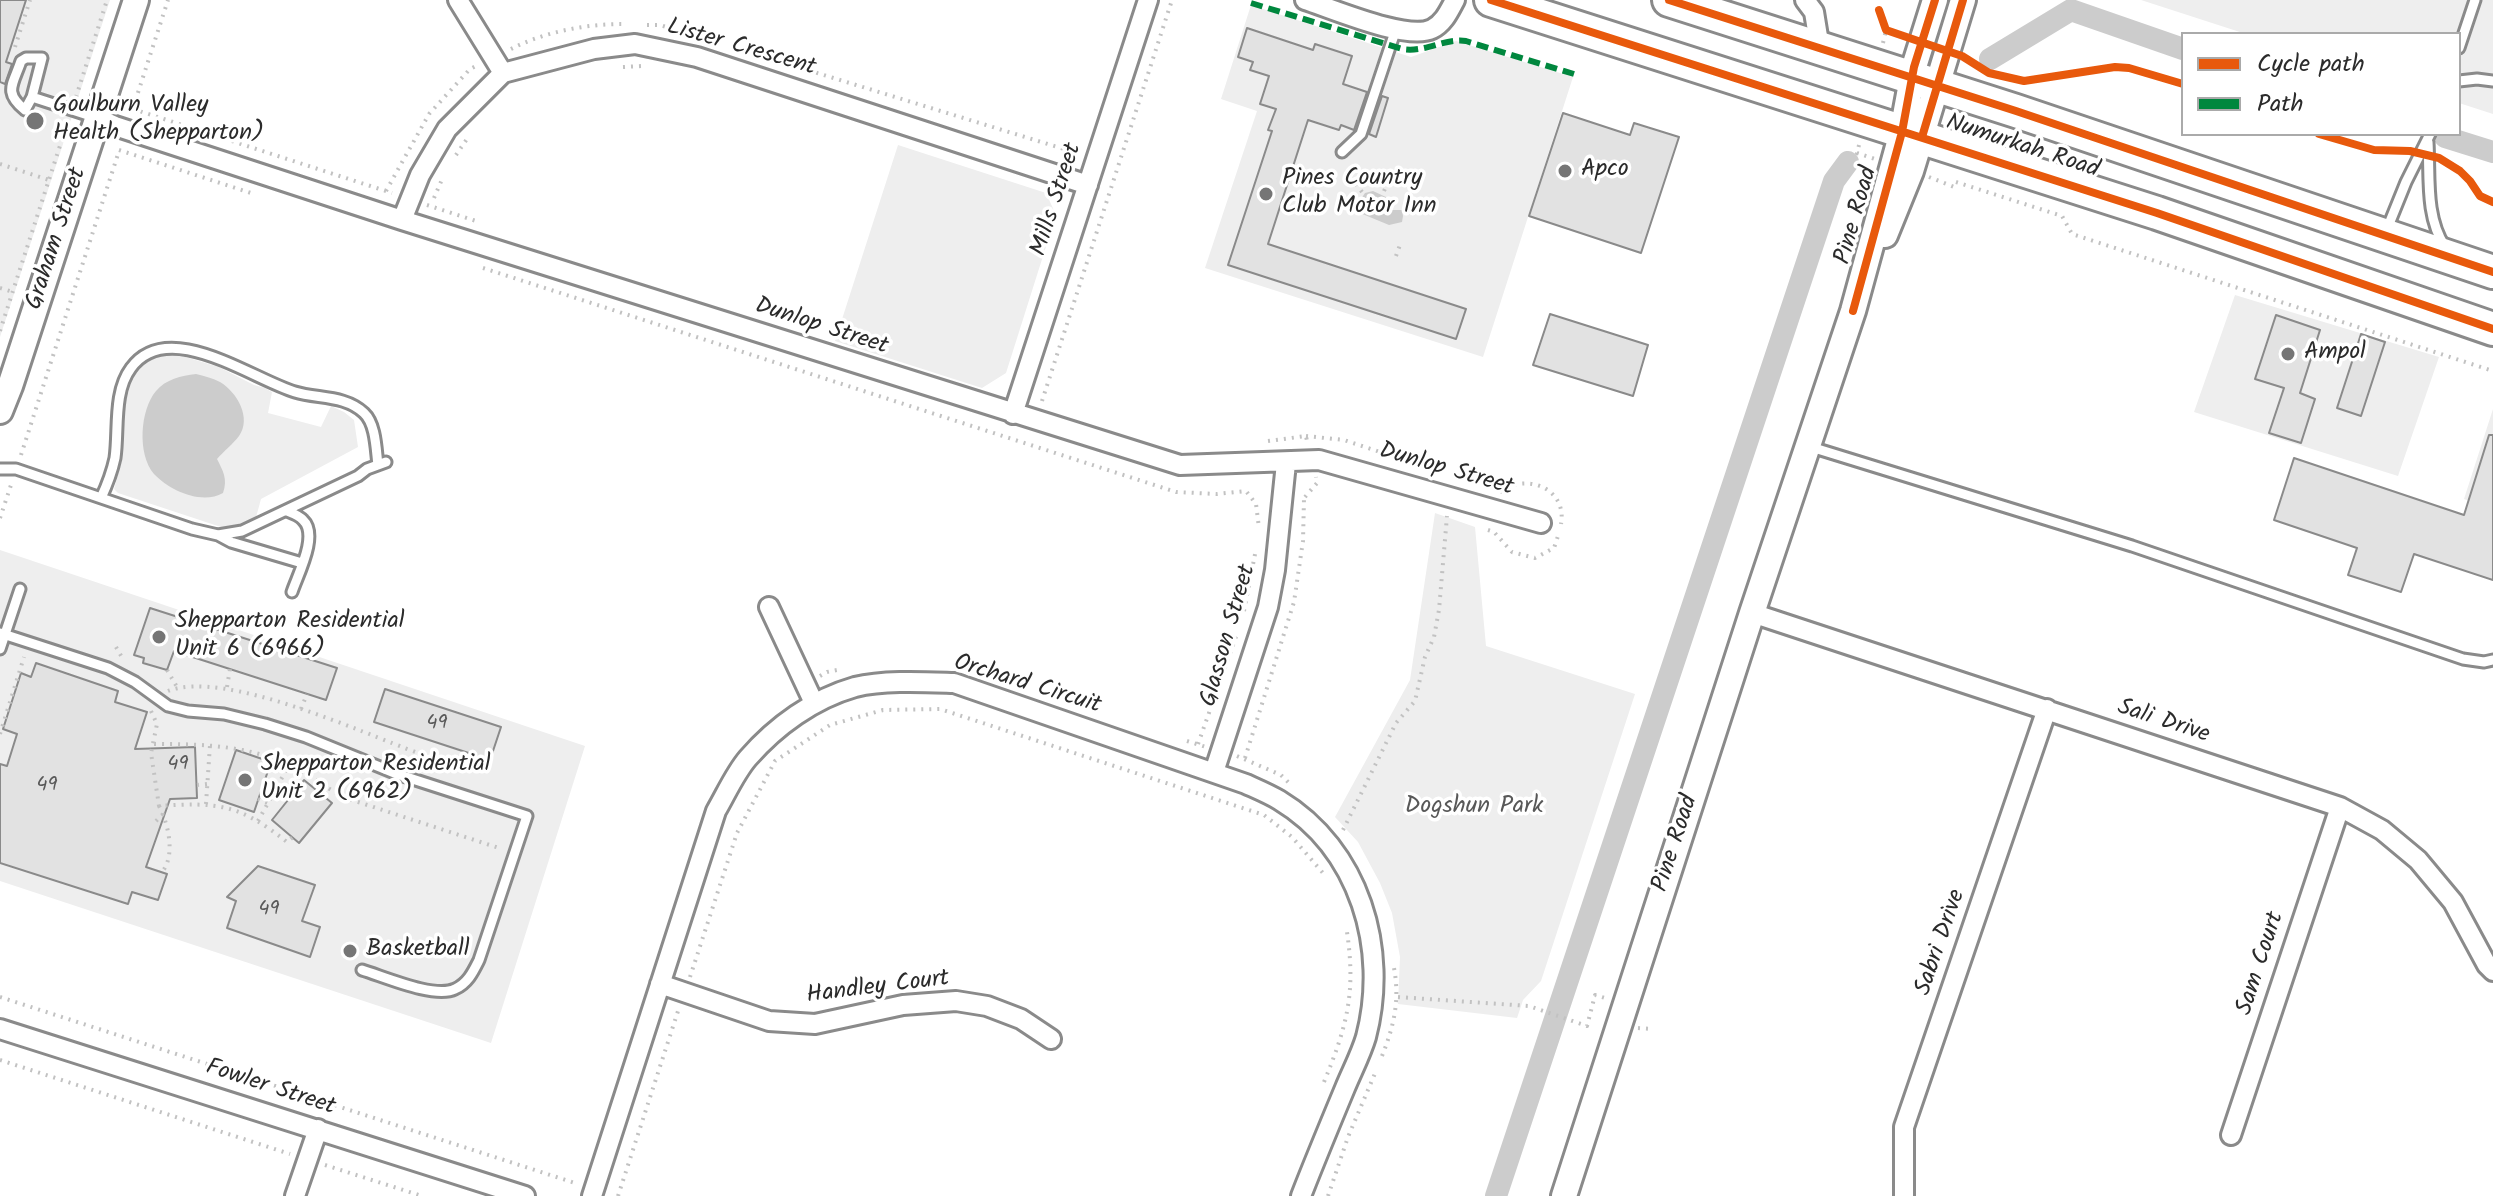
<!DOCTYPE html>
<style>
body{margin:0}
#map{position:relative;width:2493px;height:1196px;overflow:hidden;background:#fff;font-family:Kalam,sans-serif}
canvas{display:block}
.legend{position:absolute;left:2181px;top:32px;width:280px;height:104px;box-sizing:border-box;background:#fff;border:2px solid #aaa;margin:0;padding:10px 14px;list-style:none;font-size:24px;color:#2b2b2b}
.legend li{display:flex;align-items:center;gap:16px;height:40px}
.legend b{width:40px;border:2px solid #aaa}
</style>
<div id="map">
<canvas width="2493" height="1196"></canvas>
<ul class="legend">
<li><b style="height:10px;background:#e8590c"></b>Cycle path</li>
<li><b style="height:10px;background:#00873e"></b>Path</li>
</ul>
</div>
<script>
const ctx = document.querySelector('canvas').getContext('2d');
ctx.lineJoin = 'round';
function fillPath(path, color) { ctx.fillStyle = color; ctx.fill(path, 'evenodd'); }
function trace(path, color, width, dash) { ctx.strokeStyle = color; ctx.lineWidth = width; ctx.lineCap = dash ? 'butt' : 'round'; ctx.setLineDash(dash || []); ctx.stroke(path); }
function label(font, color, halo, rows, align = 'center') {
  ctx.font = font + ' Kalam,sans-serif'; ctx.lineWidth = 7; ctx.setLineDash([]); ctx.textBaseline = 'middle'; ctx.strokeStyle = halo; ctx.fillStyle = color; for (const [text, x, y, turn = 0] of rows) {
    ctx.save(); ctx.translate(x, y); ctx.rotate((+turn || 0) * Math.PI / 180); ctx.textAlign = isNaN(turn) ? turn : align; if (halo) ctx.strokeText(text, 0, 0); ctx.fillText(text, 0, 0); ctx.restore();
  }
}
fillPath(new Path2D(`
 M0,0H110L0,337Z
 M2141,0H2493V114L2459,103V34H2246Z
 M1251,5L1411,57L1456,41L1573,77L1483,357L1205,268L1257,111L1221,99Z
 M898,145L1046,193L1056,215L1006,373L982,388L835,341Z
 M2235,295L2439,357L2398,476L2194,412Z
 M162,353H172L219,367L254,385L265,388L272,392L268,413L321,427L331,406L344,412L354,420L358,447L261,499L255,521L227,529L118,493L114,489L122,460L124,409L130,386L137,368Z
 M2493,409V509L2464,499Z
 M1435,513L1475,527L1486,646L1635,694L1541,981L1523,1000L1517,1018L1398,1004L1400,957L1392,913L1380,883L1358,842L1335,817L1410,680Z
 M0,550L585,746L491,1043L0,881Z`), '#eee');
fillPath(new Path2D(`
 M1373,191L1388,198L1391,210H1402L1403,216L1402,222L1389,225L1360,213L1361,199L1365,193Z
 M196,374C204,376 212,378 220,382C237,392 252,418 239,436C233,444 224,451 217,459C223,471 228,479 223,493C202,505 170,491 154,474C137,454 140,410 156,391C166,379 181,376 196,374Z`), '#ccc');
trace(new Path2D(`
 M1990,59L2071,10L2183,49
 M2445,137L2493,152
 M1496,1196L1834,181L1848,162`), '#ccc', 22);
const building = new Path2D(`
 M0,0H26L6,62L12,64L5,84L0,82Z
 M1247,28L1313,50L1315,44L1352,56L1343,84L1367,92L1354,130L1341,125L1339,130L1308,120L1268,244L1466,309L1456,339L1228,265L1272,131L1268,130L1276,109L1260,104L1269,76L1250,70L1253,62L1238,57Z
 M1382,96L1388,98L1376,137L1369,134Z
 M1563,113L1630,135L1634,123L1679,137L1641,253L1529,216Z
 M1550,314L1648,345L1633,396L1533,365Z
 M2276,315L2320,330L2300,393L2315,399L2301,443L2269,433L2284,388L2255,379Z
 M2361,334L2385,342L2361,416L2337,408Z
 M2489,435H2493V580L2414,554L2401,592L2348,575L2357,548L2274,520L2294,458L2464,515Z
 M150,608L337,668L326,700L174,651L167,670L143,663L144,658L134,655Z
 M36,663L118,691L115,702L147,712L135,749L195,747L197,798L170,799L146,867L167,874L158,900L132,892L128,904L0,863V764L7,766L17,734L3,729L21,673L31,677Z
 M385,689L501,727L490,760L374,722Z
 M236,750L271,762L254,812L219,800Z
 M304,780L332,803L299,843L272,820Z
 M258,866L315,885L302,921L320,927L310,957L227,928L236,901L227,897Z`);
fillPath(building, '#e2e2e2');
trace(building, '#8a8a8a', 2);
const lane = new Path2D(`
 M2459,48L2475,0
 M2459,81L2477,79L2493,81
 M32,97L25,110C3,92 13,85 21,61L26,58H42L32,97L97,118
 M2428,142C2430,177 2425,216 2445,247
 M1342,152L1361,134L1396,29
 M2387,229L2406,182L2430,134
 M1811,447L2132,546L2463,659L2484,662L2493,660
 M0,469H16L192,529L218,535L242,531L358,476L367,469L386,462
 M101,498C107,485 112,472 115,458C119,430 113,392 131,368C168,317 252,379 295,392C318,399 345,395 364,413C376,424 376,450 378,465
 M287,511C292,513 300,516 303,520C319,535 298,574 292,592
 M218,535L231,542L302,563
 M0,633L108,668L135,682L168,706L188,711L224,714L265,724L306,737L397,774L527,816L479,960C473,972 468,983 455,989C435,999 385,977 362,970
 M0,649L20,589`);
const street = new Path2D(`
 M458,0L503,73
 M1305,0C1333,9 1407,41 1432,29C1444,23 1449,11 1455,0
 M1805,0L1814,12L1820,49
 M97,118L115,126L402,220L1180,465L1319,460L1541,523
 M402,220L420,175L447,129L503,73L594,49L635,44L697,57L1088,185
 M1013,414L1148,0
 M769,607L814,703
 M1752,613L2340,807L2382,830L2418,860L2453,902L2487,965L2493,971
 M1214,772L1268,607L1275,570L1286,463
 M660,984L769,1021L815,1024L903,1005L956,1001L987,1006L1021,1019L1051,1039
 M0,1029L525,1196
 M2231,1135L2340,807
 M295,1196L318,1129
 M592,1196L716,811C726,794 735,773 748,758C776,726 813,699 855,687C884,680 923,682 954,683L1246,784C1257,789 1269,794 1279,800C1360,849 1389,949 1366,1037C1361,1054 1352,1071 1345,1088C1330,1124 1315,1160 1301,1196
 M1904,1196V1127L2047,709`);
const secondary = new Path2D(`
 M1885,235L1911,171L1963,0
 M0,411L10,386L136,0
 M1564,1196L1752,613L1853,311L1902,132L1914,67L1935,0`);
const highway = new Path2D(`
 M1491,0L2157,213L2493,329
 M1669,0L2016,111L2493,272`);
trace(lane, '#8a8a8a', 15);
trace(street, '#8a8a8a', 24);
trace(secondary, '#8a8a8a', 30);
trace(highway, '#8a8a8a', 38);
trace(new Path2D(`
 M647,25H660L685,33
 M1883,43L1886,30
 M15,47L30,0
 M511,49C544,32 586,24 622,24
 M623,67L642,66
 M801,68L1077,153
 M76,97L107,0
 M133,108L168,0
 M133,109L392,193
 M1859,145L1857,153L1875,159
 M119,150L254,194
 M456,155L469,136
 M0,164L49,180
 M1929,177L1954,187L1956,183
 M1956,182L2062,216L2072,234L2493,371
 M1356,184L1362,192
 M386,191L429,114L470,69L478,65
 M1384,191L1390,178
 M434,198L443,177
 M1380,199L1383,194
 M1347,204L1356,206
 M427,205L476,221
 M1396,256L1401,242
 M483,268L1176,492L1217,494L1246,491L1256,504L1259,528
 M0,288L13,292
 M0,331L67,124
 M1042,401L1172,0
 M1306,436L1344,440L1443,473
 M1268,441L1306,436L1307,441
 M21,455L119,151
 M1500,492C1505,490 1512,485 1518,484C1543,480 1566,497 1561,524
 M1305,497L1317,483L1316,477
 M0,518L12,482
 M1488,530L1494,532L1512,552L1535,558L1554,548L1559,533
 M1244,611L1256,549
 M116,647L123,659
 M167,670L177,687
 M820,676L827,672L842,669
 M227,687L230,669
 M168,691C224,669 360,732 418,753
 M301,709L307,694
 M151,711L157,724L151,753L159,806C218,802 239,804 287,842L293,837
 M0,734L24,657
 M1187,741L1206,747
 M154,744C202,744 249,745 293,767C314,777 330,792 352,800L502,849
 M1198,744L1238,631
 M1237,756L1281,775L1289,783
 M1245,758L1294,602L1303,541L1304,498
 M197,785L207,784
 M258,799L268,803
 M206,804L210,745
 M159,806C168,823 176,855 162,872
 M156,821L163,814
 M258,821L289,765
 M1343,830L1396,723L1415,701L1425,657L1434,637L1439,610L1447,516
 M690,977L737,833L775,761L830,725L883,710L940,709L1264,815L1292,837L1323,873
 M0,997L575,1183
 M1398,997L1529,1006L1587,1026L1595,995L1605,998
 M1638,1028L1652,1029
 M1382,1056C1394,1026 1400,1000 1394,968
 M0,1060L290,1154
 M1324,1082C1347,1026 1356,993 1347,932
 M325,1165L422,1196
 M618,1196L679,1008
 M1328,1196L1348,1137L1376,1071`), '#c2c2c2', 4, [2, 6]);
trace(lane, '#fff', 9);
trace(street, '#fff', 18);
trace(secondary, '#fff', 24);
trace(highway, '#fff', 32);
trace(new Path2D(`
 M1251,3L1402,49C1425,53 1444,38 1466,41L1574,74`), '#00873e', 6, [12, 6]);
trace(new Path2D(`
 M1491,0L2157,213L2493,329
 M1669,0L2016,111L2493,272
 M1879,10L1886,30L1962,56L1989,73L2024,81L2115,67L2129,68L2183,84
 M2319,134L2374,150L2410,151L2439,158L2460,171L2470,181L2480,196L2493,202
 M1922,137L1963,0
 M1853,311L1902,132L1914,67L1935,0`), '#e8590c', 8);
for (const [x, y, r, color] of [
 [35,121,10,"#757575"],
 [1565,171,8,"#757575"],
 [1266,194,8,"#757575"],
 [2288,354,8,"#757575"],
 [159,637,8,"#757575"],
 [245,780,8,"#757575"],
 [350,951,8,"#757575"]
]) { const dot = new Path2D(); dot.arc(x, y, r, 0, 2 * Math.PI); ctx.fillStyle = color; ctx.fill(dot); trace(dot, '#fff', 3); }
label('20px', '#595959', null, [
 ["49",437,725],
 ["49",178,766],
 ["49",47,787],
 ["49",269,911]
]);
label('24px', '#2b2b2b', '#fff', [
 ["Lister Crescent",741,49,16],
 ["Numurkah Road",2022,148,18],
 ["Mills Street",1058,200,-72],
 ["Pine Road",1858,216,-74],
 ["Graham Street",58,239,-72],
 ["Dunlop Street",821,328,18],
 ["Dunlop Street",1446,471,16],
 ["Glasson Street",1230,636,-74],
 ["Orchard Circuit",1027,686,17],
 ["Sali Drive",2163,723,18],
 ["Pine Road",1677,844,-72],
 ["Sabri Drive",1942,943,-71],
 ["Sam Court",2262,964,-72],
 ["Handley Court",878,989,-7],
 ["Fowler Street",270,1089,18]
]);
label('24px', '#2b2b2b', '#fff', [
 ["Goulburn Valley",53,107],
 ["Health (Shepparton)",53,135],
 ["Apco",1581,171],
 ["Pines Country",1282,180],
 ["Club Motor Inn",1282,208],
 ["Ampol",2304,354],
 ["Shepparton Residential",175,623],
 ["Unit 6 (6966)",175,651],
 ["Shepparton Residential",261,766],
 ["Unit 2 (6962)",261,794],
 ["Basketball",366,951]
], 'left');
label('24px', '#585858', '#fff', [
 ["Dogshun Park",1474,808]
]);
</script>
